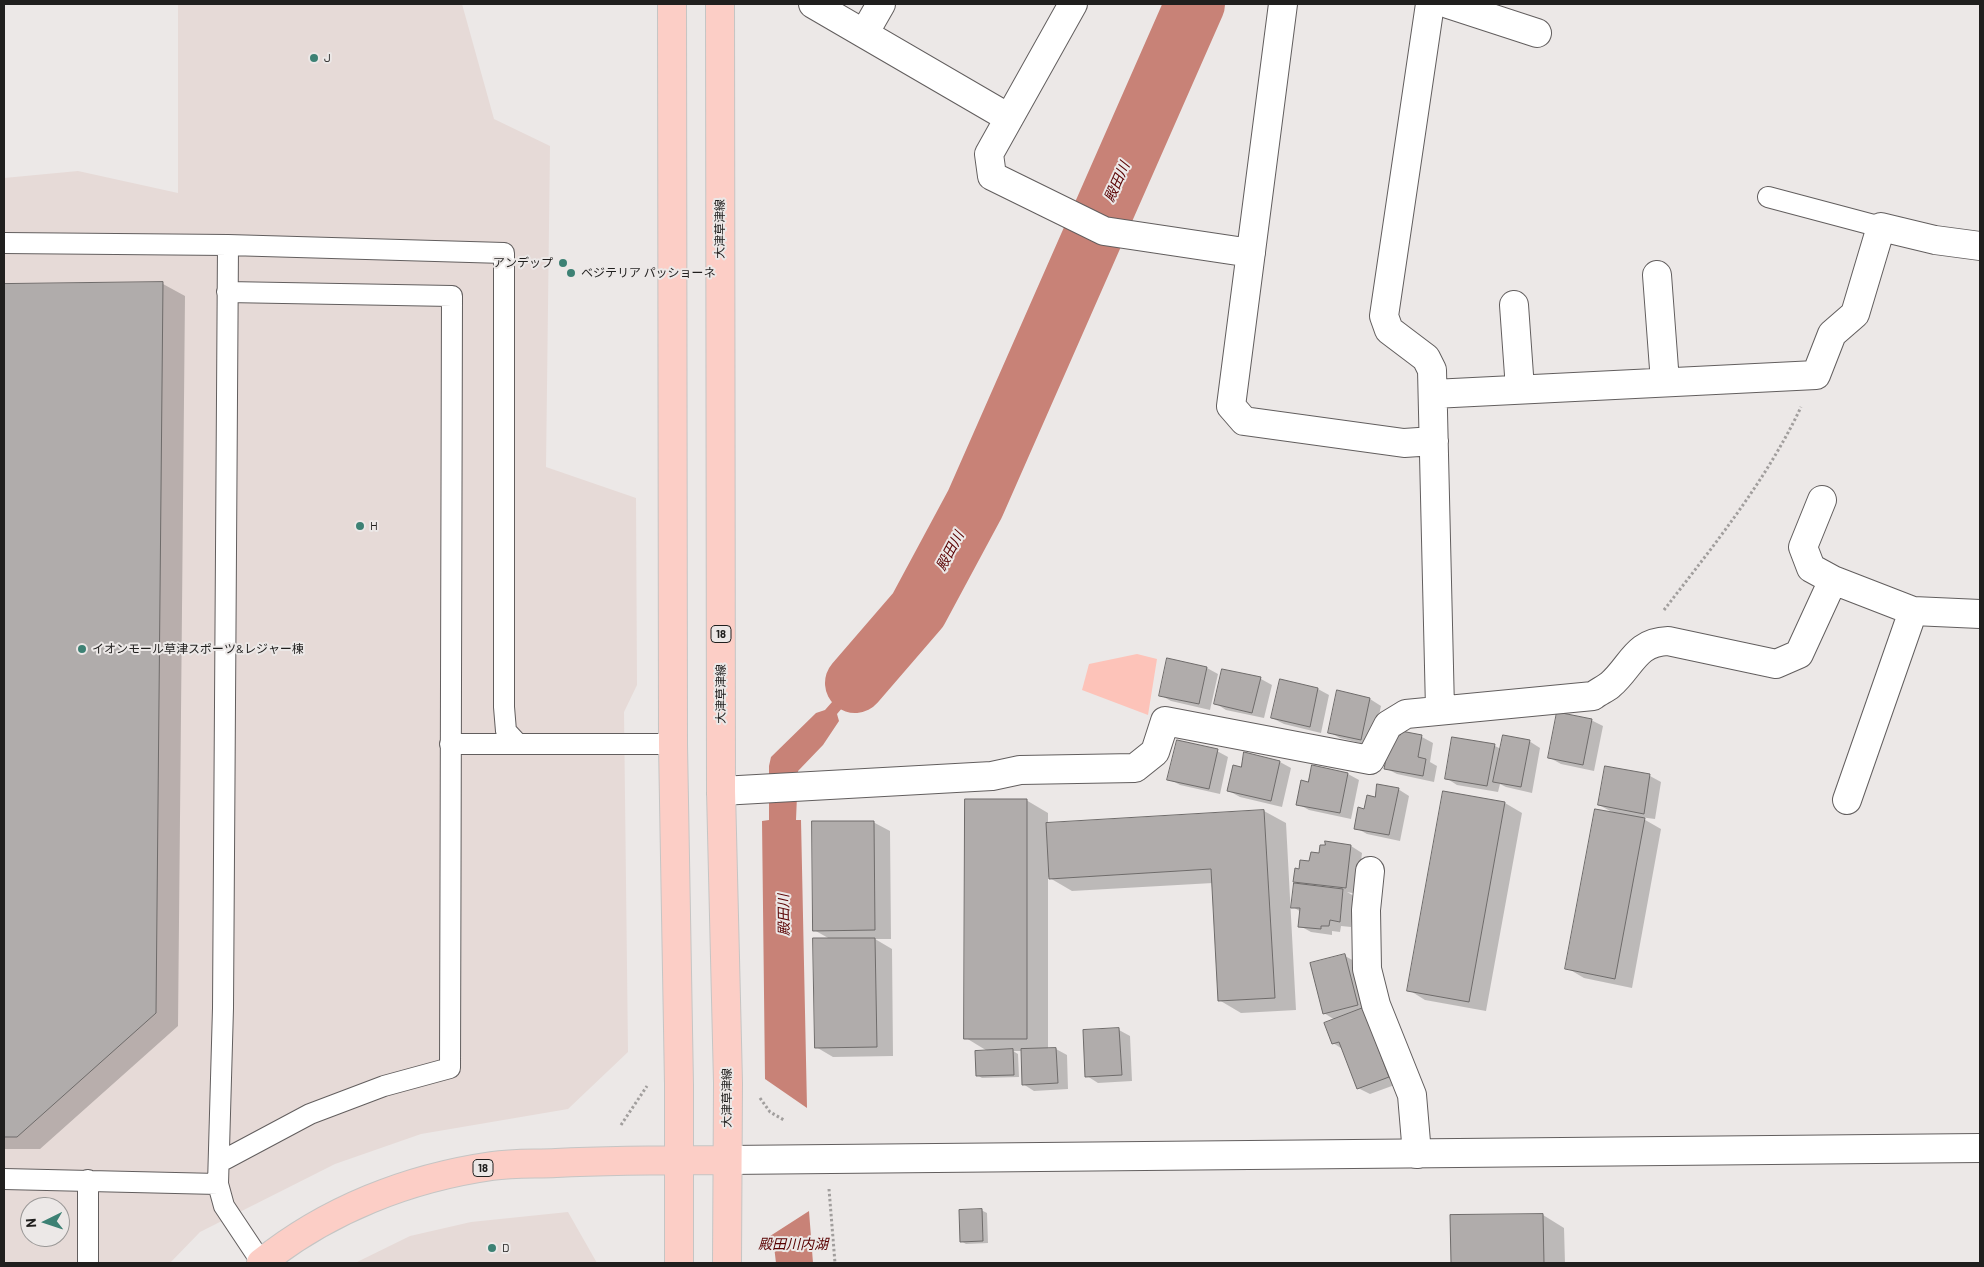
<!DOCTYPE html>
<meta charset="utf-8">
<style>
body{margin:0}
#map{position:relative;width:1984px;height:1267px;overflow:hidden;background:#ece8e7;font-family:Barlow,sans-serif}
canvas{display:block}
.frame{position:absolute;inset:0;border:5px solid #201f1e;pointer-events:none}
.north{position:absolute;left:20px;top:1197px;width:50px;height:50px;box-sizing:border-box;background:#ece8e7;border:1px solid #9a9897;border-radius:50%;rotate:266deg;font-size:14px;font-weight:700;line-height:20px;text-align:center;color:#201f1e}
.north::after{content:'';display:block;margin:auto;width:18px;height:22px;background:#3d8174;clip-path:polygon(50% 0,100% 100%,50% 72%,0 100%)}
</style>
<div id="map">
<canvas width="1984" height="1267"></canvas>
<div class="frame"></div>
<div class="north">N</div>
</div>
<script>
const ctx = document.querySelector('canvas').getContext('2d');
ctx.lineJoin = 'round';
function fillPath(path, color) { ctx.fillStyle = color; ctx.fill(path, 'evenodd'); }
function trace(path, color, width, dash) { ctx.strokeStyle = color; ctx.lineWidth = width; ctx.lineCap = dash ? 'butt' : 'round'; ctx.setLineDash(dash || []); ctx.stroke(path); }
function label(font, color, halo, rows, align = 'center') {
  ctx.font = font + ' Barlow,"Noto Sans JP",sans-serif'; ctx.lineWidth = 4; ctx.setLineDash([]); ctx.textBaseline = 'middle'; ctx.strokeStyle = halo; ctx.fillStyle = color; for (const [text, x, y, turn = 0] of rows) {
    ctx.save(); ctx.translate(x, y); ctx.rotate((+turn || 0) * Math.PI / 180); ctx.textAlign = isNaN(turn) ? turn : align; if (halo) ctx.strokeText(text, 0, 0); ctx.fillText(text, 0, 0); ctx.restore();
  }
}
fillPath(new Path2D(`
 M178,4H462L494,119L550,146L546,467L636,498L637,685L624,712L628,1052L568,1109L421,1134L335,1164L200,1232L170,1263H4V178L78,171L178,193ZM30,1207H60V1237H30Z
 M568,1212L597,1263H355L410,1236L471,1222Z`), '#e6dad7');
fillPath(new Path2D(`
 M1137,654L1157,659L1148,715L1082,690L1089,664Z`), '#fdc3b9');
fillPath(new Path2D(`
 M906,618L914,624L837,714L839,721L823,745L798,771L796,820H801L807,1108L765,1079L762,821L769,820V766L771,757L816,713L825,710Z
 M809,1211L813,1263H776L774,1246L767,1238Z`), '#c88277');
fillPath(new Path2D(`
 M163,284L185,296L178,1026L40,1149H4V285Z
 M1168,659L1207,668L1218,674L1210,710L1171,701L1160,695Z
 M1261,679L1272,685L1264,718L1226,710L1215,703Z
 M1281,680L1318,689L1329,695L1321,733L1284,724L1272,718Z
 M1338,692L1370,699L1381,706L1372,746L1340,738L1329,732Z
 M1591,720L1603,726L1594,771L1561,764L1550,758Z
 M1402,733L1422,737L1433,743L1430,762L1437,766L1434,782L1397,774L1385,768Z
 M1453,738L1495,746L1501,749L1529,741L1540,748L1532,793L1506,787L1500,784L1498,792L1457,785L1446,778Z
 M1217,751L1228,757L1220,794L1180,785L1169,779Z
 M1280,762L1291,768L1282,807L1240,797L1229,791L1242,769Z
 M1606,768L1650,776L1661,782L1655,819L1640,817L1661,829L1632,988L1584,978L1567,968L1614,813L1599,805Z
 M1348,774L1359,780L1351,819L1309,810L1298,804L1309,783Z
 M1398,789L1409,796L1400,841L1367,834L1356,828L1376,798Z
 M1444,792L1505,803L1522,813L1486,1011L1425,1000L1409,990Z
 M1026,800L1048,813V825L1264,811L1286,823L1296,1010L1241,1013L1219,1000L1213,883L1072,891L1048,877V1049H1056L1067,1055L1068,1089L1034,1091L1023,1084L1022,1051H1013L1018,1054L1019,1077L982,1078L977,1075L989,1052L966,1038Z
 M873,822L890,831L891,939H875L892,949L893,1056L833,1057L816,1047L830,939L814,930Z
 M1326,843L1351,846L1362,853L1357,894L1347,892L1354,896L1351,927L1341,926L1340,932L1332,931V935L1311,932L1300,926L1301,912L1293,907L1302,886L1294,881L1300,870L1320,854Z
 M1345,956L1356,962L1400,1083L1370,1094L1358,1088L1344,1050L1333,1043L1335,1020L1324,1013Z
 M1119,1030L1130,1036L1132,1081L1098,1083L1087,1076Z
 M981,1210L987,1213L988,1243L966,1244L961,1241Z
 M1543,1215L1564,1228L1565,1263H1452L1451,1216Z`), '#0003');
trace(new Path2D(`
 M855,683L918,610L975,504L1195,4`), '#c88277', 60);
const building = new Path2D(`
 M163,282L156,1013L17,1137H4V284Z
 M1167,658L1207,667L1199,704L1159,696Z
 M1222,669L1261,677L1252,713L1214,704Z
 M1280,679L1318,688L1310,727L1271,718Z
 M1337,690L1370,698L1361,740L1328,733Z
 M1557,712L1592,719L1583,765L1548,758Z
 M1401,731L1422,735L1418,757L1426,759L1423,776L1384,769L1391,734L1400,735Z
 M1503,735L1530,740L1521,787L1493,782Z
 M1452,737L1495,744L1487,786L1445,779Z
 M1177,740L1218,749L1209,789L1167,780Z
 M1244,752L1280,761L1271,801L1227,791L1233,765L1241,767Z
 M1312,765L1348,773L1340,813L1296,805L1301,780L1308,782Z
 M1605,766L1650,774L1644,814L1598,805Z
 M1377,784L1399,788L1389,835L1354,829L1358,807L1364,809L1367,795L1375,797Z
 M1443,791L1505,802L1469,1002L1407,991Z
 M965,799H1027V1039H964Z
 M1595,809L1645,818L1615,979L1565,969Z
 M1264,810L1275,998L1218,1001L1211,869L1049,879L1046,823Z
 M812,821H874L875,930L813,931Z
 M1325,841L1351,845L1346,888L1293,882L1295,868L1299,869L1300,860L1309,861L1311,852L1319,853L1320,845H1325Z
 M1294,883L1343,889L1340,922L1330,920L1329,926H1321V929L1298,927L1300,908H1291Z
 M813,938H875L877,1047L815,1048Z
 M1345,954L1358,1005L1323,1014L1310,963Z
 M1363,1008L1389,1077L1357,1089L1339,1042L1332,1044L1324,1023Z
 M1119,1028L1122,1075L1085,1077L1083,1030Z
 M1056,1048L1058,1083L1022,1085L1021,1049Z
 M1013,1049L1014,1075L976,1076L975,1051Z
 M982,1209L983,1241L960,1242L959,1210Z
 M1543,1214L1544,1263H1451L1450,1215Z`);
fillPath(building, '#b0acab');
trace(building, '#6e6b6a', 1);
const service = new Path2D(`
 M1768,197L1881,227
 M4,243L228,245L504,253V707L506,731L518,744H673
 M450,744H518
 M220,1162L310,1114L384,1086L450,1068L452,296L227,292
 M4,1179L218,1184L224,1206L262,1263
 M218,1184L223,1008L228,245
 M88,1263V1180`);
const minor = new Path2D(`
 M813,4L1009,118
 M1073,4L989,154L992,176L1104,231L1251,253
 M1283,4L1231,406L1244,421L1404,443L1434,441
 M1430,4L1384,316L1389,330L1426,358L1432,370L1440,709
 M1448,4L1537,33
 M865,32L881,4
 M1657,275L1665,382
 M1514,305L1520,389
 M1433,394L1816,375L1832,334L1855,314L1881,227L1935,240L1980,246
 M1822,500L1803,547L1811,568L1833,580
 M721,791L992,776L1020,770L1135,768L1155,752L1165,721L1370,760L1388,725L1406,714L1593,696C1598,692 1605,689 1610,685C1632,666 1635,642 1668,641L1776,664L1799,654L1833,580L1913,611L1980,614
 M1847,800L1913,611
 M1370,871L1366,910L1367,969L1376,1005L1412,1095L1417,1154`);
const tertiary = new Path2D(`
 M727,1160L1980,1148`);
const primary = new Path2D(`
 M672,4L673,744L679,1085V1263
 M720,4L721,791L728,1083L727,1263
 M261,1263C327,1210 408,1178 492,1166C513,1163 535,1164 556,1163C613,1160 670,1160 727,1160`);
trace(service, '#625e5e', 22);
trace(minor, '#625e5e', 30);
trace(tertiary, '#625e5e', 30);
trace(primary, '#c5c5c4', 30);
trace(new Path2D(`
 M1664,610C1714,545 1766,481 1801,407
 M760,1098L770,1112L784,1120
 M621,1125L647,1086
 M829,1189L835,1263`), '#a19e9d', 3, [2.5, 2.5]);
trace(service, '#fff', 20);
trace(minor, '#fff', 28);
trace(tertiary, '#fff', 28);
trace(primary, '#fccec6', 28);
for (const [x, y, r, color] of [
 [314,58,5,"#3d8174"],
 [563,263,5,"#3d8174"],
 [571,273,5,"#3d8174"],
 [360,526,5,"#3d8174"],
 [82,649,5,"#3d8174"],
 [492,1248,5,"#3d8174"]
]) { const dot = new Path2D(); dot.arc(x, y, r, 0, 2 * Math.PI); ctx.fillStyle = color; ctx.fill(dot); trace(dot, '#ece8e7', 2); }
for (const [x, y, w] of [
 [721,634,20],
 [483,1168,20]
]) { const box = new Path2D(); box.roundRect(x - w / 2, y - 8.5, w, 17, 4); ctx.fillStyle = '#ece8e7'; ctx.fill(box); trace(box, '#201f1e', 1); }
label('bold 11px', '#201f1e', null, [
 ["18",721,634],
 ["18",483,1168]
]);
label('12px', '#201f1e', '#ece8e7', [
 ["J",324,58],
 ["アンデップ",553,263,"right"],
 ["ベジテリア パッショーネ",581,273],
 ["H",370,526],
 ["イオンモール草津スポーツ&レジャー棟",92,649],
 ["D",502,1248]
], 'left');
label('12px', '#201f1e', '#ece8e7', [
 ["大津草津線",720,229,-90],
 ["大津草津線",721,694,-90],
 ["大津草津線",727,1098,-90]
]);
label('italic 14px', '#590000', '#ece8e7', [
 ["殿田川",1117,182,-66],
 ["殿田川",950,551,-62],
 ["殿田川",784,915,-91],
 ["殿田川内湖",793,1244]
]);
</script>
